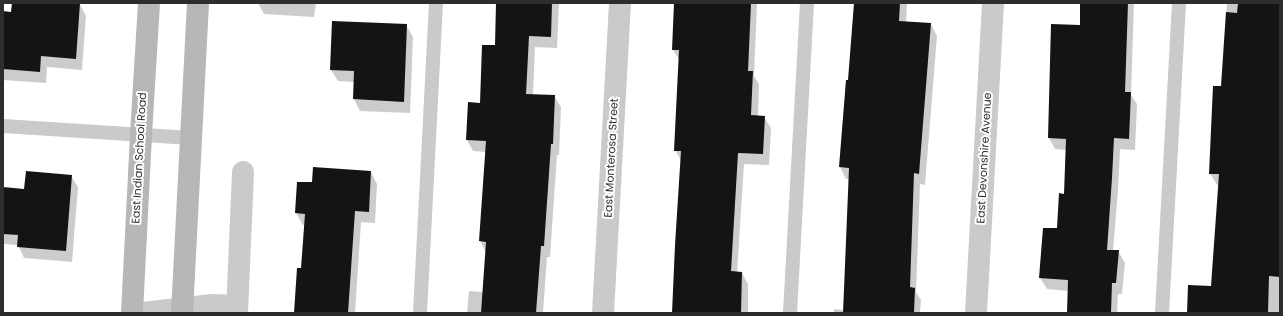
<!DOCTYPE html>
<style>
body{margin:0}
#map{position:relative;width:1283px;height:316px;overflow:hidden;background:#fff;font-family:Poppins,sans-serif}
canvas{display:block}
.frame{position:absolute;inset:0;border:4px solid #2d2d2d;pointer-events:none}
</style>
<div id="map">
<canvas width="1283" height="316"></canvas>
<div class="frame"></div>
</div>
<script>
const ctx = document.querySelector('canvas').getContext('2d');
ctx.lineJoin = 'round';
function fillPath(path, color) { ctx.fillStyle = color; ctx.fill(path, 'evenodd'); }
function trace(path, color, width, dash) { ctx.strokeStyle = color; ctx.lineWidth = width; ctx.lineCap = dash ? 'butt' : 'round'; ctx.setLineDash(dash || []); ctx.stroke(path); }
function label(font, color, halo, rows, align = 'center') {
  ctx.font = font + ' Poppins,sans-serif'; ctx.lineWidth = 4; ctx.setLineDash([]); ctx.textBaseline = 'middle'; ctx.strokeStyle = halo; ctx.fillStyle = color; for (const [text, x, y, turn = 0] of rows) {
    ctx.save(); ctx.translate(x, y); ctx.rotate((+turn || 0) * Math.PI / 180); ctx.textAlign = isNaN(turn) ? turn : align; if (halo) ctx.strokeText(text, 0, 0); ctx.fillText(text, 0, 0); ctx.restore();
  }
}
fillPath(new Path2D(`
 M13,3H57L80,5L86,16L82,70L47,67L46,83L3,80V12L12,13Z
 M258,3H316L314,17L264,14Z
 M497,3H559L557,48L535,47L533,95L554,96L561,107L559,155H557L550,257H547L543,313H467L469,291L483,292L486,252L480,241L486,152L473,151L467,140L481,104L496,46Z
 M675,3H757L754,76L759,84L758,116L764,117L771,128L769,165L744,164L737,273H742L748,284V313H673L681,160L675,150L680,61L673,50Z
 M855,3H907L906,23L931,24L937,36L925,185L920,184L916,292L921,300L920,313H834V309L844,310L850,179H846L840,167L847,81H849Z
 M1081,3H1134L1131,95L1137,104L1135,150L1120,149L1118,190L1113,251H1118L1125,263L1122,294H1118L1117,313H1068L1069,291L1047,289L1040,278L1058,229L1065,195L1066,150L1055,149L1049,138L1081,26Z
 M1227,3H1280V313H1188L1212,287L1219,185H1217L1210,173L1222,87Z
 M406,25L413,37L410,113L360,111L354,99V82L338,81L331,70Z
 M371,172L377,184L375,223L361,222L355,313H295L302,269L305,225H303L296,213L298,183H313Z
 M71,176L78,187L72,262L24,258L18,245L3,244V188L25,190Z`), '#0003');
fillPath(new Path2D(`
 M12,3H80L76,59L41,56L40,72L3,69V11L11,12Z
 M496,3H552L551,37L529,36L526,94L555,95L553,144H551L544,246H541L536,313H481L486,242L479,241L486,141L466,140L468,102L480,103L482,45H495Z
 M674,3H751L748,71H753L751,115L765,116L763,154L738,153L731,271L742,272L741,313H672L675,245L681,151H674L679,50H672Z
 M854,3H900L899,21L931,23L919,174L914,173L910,287L915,288L914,313H843L849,168L839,167L846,80H848Z
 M1080,3H1128L1125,92H1131L1129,139L1114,138L1112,178L1107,250H1119L1116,283H1112L1111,313H1067L1068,280L1039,278L1043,228H1057L1059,193L1064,194L1066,139L1048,138L1051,24L1080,25Z
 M1238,3H1280V277L1269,276L1268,313H1187L1188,285L1211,286L1219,174H1209L1213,86H1221L1226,12L1237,13Z
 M332,21L407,24L404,102L353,99L354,71L330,70Z
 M313,167L371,171L369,212L355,211L348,313H294L297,268H301L305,214L295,213L297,182H312Z
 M26,171L72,175L66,251L17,247L18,235L3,234V187L24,189Z`), '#141414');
trace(new Path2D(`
 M3,126L191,138
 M420,313L436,3
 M790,313L807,3
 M1162,313L1179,3`), '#cacaca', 14);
trace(new Path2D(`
 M143,313L212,305L237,306
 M237,313L243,172
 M603,313L620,3
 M976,313L993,3`), '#cacaca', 22);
trace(new Path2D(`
 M132,313L141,135L149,3
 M182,313L198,3`), '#b7b7b7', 22);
label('11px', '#2d2d2d', '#fff', [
 ["East Indian School Road",140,158,-87],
 ["East Monterosa Street",612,158,-87],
 ["East Devonshire Avenue",985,158,-87]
]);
</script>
